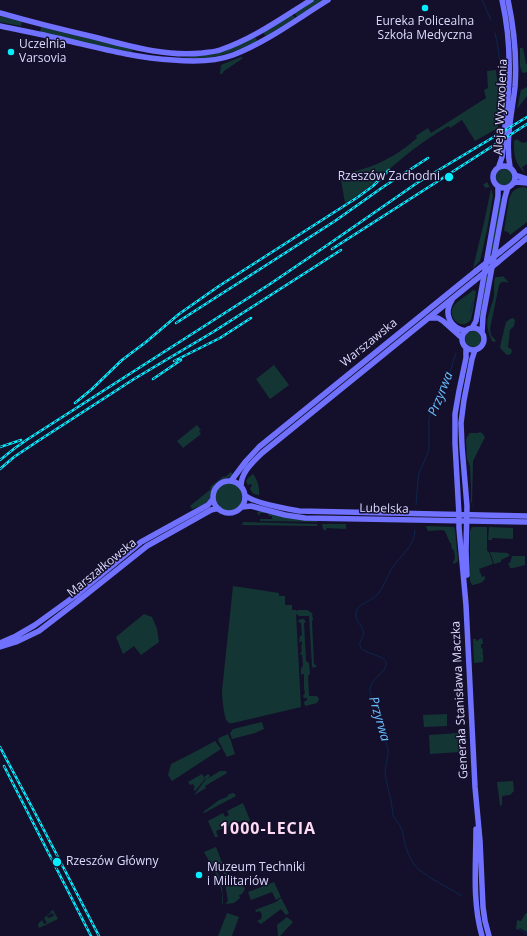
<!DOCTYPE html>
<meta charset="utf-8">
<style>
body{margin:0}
canvas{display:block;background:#14102b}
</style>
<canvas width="527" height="936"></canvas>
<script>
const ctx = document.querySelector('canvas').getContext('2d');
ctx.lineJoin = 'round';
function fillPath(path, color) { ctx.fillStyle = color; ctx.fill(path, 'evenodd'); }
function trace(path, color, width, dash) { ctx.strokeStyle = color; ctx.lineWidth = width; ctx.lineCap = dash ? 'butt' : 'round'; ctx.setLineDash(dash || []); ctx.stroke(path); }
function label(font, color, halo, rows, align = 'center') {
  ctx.font = font + ' "Open Sans",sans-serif'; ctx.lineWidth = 3; ctx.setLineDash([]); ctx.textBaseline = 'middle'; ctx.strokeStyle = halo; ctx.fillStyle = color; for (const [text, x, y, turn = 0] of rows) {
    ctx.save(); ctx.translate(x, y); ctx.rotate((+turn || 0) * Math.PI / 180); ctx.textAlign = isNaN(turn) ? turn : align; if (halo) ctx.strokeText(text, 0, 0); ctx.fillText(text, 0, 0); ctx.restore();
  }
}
fillPath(new Path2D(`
 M314,0H324L297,17L294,13Z
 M292,14L295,18L266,36L264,34L263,32Z
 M0,16L22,22L21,26L0,22Z
 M41,27L133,49V50L131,52L111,49L40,32Z
 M255,37L256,38L257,41C236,52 205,63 181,58L218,53Z
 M520,48H523L526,64H527V72L524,73L522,72L520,66Z
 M241,57L243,58L224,71L222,74H220L221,65Z
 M496,70L500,106L498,128L475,141L462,120L450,128L449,126L445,128C423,141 404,156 385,173C372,184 360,195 345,203L340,174C361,171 381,164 399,152C405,148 411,143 417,138L416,136L417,135L428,128L431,133L486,98L484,90L488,88L487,71Z
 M527,87V96L517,109L521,90Z
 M517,139C520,142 523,144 527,142V164L522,167L525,173C514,163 514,154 514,141Z
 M496 177a8 8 0 1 1 16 0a8 8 0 1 1-16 0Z
 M487,182L492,191L493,196L487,230L480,261L473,268L485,218L491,189L489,187L486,188L483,185Z
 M523,187L527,188V222L510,235L508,232L504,231L509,199C512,191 515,188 523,187Z
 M500,198L502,199L481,318H479Z
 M503,276L509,283C505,281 501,281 499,285L490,329L491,335L496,341L494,342L492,341C491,338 489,334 488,330C485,318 492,307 494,296C494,289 494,283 495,277H500Z
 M473,290L476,291L473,310L471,319C463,332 447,318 453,307C456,301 468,295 473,290Z
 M513,318L515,320L514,326L510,330L508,347L512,350L511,354L507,355L501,349L500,347L506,322L510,319Z
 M465 339a8 8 0 1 1 16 0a8 8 0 1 1-16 0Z
 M274,365L289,385L270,399L256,379Z
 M197,425L201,430L199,431L201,434L183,448L177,441Z
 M479,432L482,433L485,437L473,461L472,503L474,507L472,504L471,501V485L470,466L467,459L466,440L467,437L470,433H479Z
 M231,472L233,475C228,479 221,478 216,483C211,488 212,495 209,500C205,505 197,507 192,509L190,506L211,489L210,487L224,476L225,477Z
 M253,474C257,478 260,489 259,495C254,494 252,494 250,488L252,486L251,484L248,485L246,481L248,478Z
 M215 497a14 14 0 1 1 28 0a14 14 0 1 1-28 0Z
 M259,511L316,520L318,522L260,521V519H272V516H269L268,513H260L259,516L257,513Z
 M243,522L317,524V526L242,525Z
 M322,524H346V529L327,528L325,531L323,529Z
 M427,526L454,527L455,530L458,561L457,562L454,564L453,563V561H454L455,558L454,550L452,549L451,543H450L445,531L442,530L428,531L426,527Z
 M472,527H487V551L489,552L493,564L479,569L482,577L485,576C486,582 478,584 473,585H472L470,581V531Z
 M489,527L513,528V539L492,538V540H488Z
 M490,552L508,553L509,555H511L501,560V562L494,564Z
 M512,556H525V565L513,568H510L508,563H510Z
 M233,586L279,593V596H285V605H292V610H296V612L297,610H307L312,613L313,620L312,621L314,664L317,666L313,668L312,666L309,616H299L296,614L301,707L233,723C230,723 229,724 227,721C224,718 222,696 222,691Z
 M144,614L152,617L157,629L159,642L141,655L134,646L123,654L116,637Z
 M301,619H304L306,622L304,623L306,661L309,663L310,674L308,676L309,696H316L318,697L319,700L318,701L317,703L305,706L304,702L307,700V698H304L303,696L305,693L304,688V674H303L301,675V668L303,666V662L302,661L303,660L302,659L303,658L302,656V654L300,655V654L302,651L301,650L302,649L301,648L302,642L301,641L299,643L300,636L302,635L301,623L298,622L299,620Z
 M482,638L483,644H481V648L483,649C482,652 484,659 483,662L474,663L473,639H476V641L479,640V639Z
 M447,714V726L424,727L423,715Z
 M262,722L264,729L255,733L232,739L230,733L233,729Z
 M459,733L460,752L430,754L429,735Z
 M228,734L231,741L235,754L227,757L218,740L219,738Z
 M215,741L221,749L172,781L168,775L171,764L189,755Z
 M220,771H226L227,773L205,786L206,788L194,795L206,779L204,777L208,774L210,776L207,779Z
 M202,774L205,779L195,791L193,789L195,788L193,784L190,785L188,782Z
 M513,781L514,791L510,795L502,796V804L501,806L500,805L497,782Z
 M234,793L236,796L204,813L203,812L219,800L227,797L229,794Z
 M243,803L250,820L247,825L244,820L216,831L218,837H215L208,821L223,813L225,817L229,815L227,811Z
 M216,847L227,875L224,874L221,864L214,866L219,876H222V877L219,879L204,852Z
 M229,877L242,883L245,889L242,894L239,895L240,898L234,903L226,904V903L228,901L225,883L222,887L223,903L222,904V893L219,881Z
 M274,882L281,897L276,900L272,892L251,900L248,892Z
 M281,898L289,913L286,915L281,909L261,924L257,921L261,919L262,915L260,911L256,912L255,910L276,902Z
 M53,910L58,919L39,928L38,924L42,920L44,924L47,923L44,918L50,913L51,914L47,916L48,918L54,916L53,913L52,914L50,912Z
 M227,913L239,917L232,936H218Z
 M526,913H527V932L520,928L518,930L516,929L517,920L521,921Z
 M287,917L293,922L280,936H278L277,925Z`), '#133533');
trace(new Path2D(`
 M482,0L491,20
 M495,33L497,42L502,76
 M498,178L500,173
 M470,313L473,302
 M416,505L418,480L419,473L427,455L429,448V419L430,416L443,394L456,353
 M415,530C415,547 399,556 391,570C386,579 383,589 376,596C371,601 360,603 357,610C352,621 366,627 363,635C362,640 357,644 362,649C367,654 387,656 386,664C386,673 371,678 370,689C370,697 375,704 378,711C381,719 382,727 384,735C385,740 387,745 388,749C389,757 385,765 385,773C386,782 389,791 391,800C392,805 392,810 393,815C395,820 399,823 401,828C403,831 403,836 404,840C406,850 411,862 418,869C431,880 448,887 462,896
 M519,929L527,934`), '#0c264e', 1);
trace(new Path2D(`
 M508,0C514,28 517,58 515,87C512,113 505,141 510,167
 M0,13C31,22 63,30 94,37C129,46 166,57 202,53C208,52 214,52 220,50C253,39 282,18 311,0
 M0,26C23,31 46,35 69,41C103,49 137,58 173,60C193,62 214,62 233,55C267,42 297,19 328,0
 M493 177a11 11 0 1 1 22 0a11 11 0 1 1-22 0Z
 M499,166L502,157C504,131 508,106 509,80C510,53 508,26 502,0
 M515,175L527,179
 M513,183L517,182L527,183
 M500,252L527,230
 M498,262L527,238
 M452,300C443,314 450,328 466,331
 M428,318H438L443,321L462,338
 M462 339a11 11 0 1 1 22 0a11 11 0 1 1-22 0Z
 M472,328L476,321L498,196V186
 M482,332L483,316L505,197L508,187
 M466,348V358L459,391L455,414V443L459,515V528L466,605L475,787L480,841L483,907L485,921L489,936
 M213 497a16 16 0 1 1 32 0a16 16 0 1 1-32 0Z
 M231,481L246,461L259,447L476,271
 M241,486C241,472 253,462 262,453L474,281
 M246,496C254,503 288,509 299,511L527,516
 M242,507L251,506L285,515L305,518L527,522
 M467,575L466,551L467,506L462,447L461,423L464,400L472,359L475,350
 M0,643L16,636L35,625L75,596L141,542L208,505L213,499
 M0,647L16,642L39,631L78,601L147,546L211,510L215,509H219
 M476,829C476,865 472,901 482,936`), '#7171ff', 5.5);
const rail = new Path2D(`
 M332,249L527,124
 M176,323L335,221L383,187L428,158
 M174,361L220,338L251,318
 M153,379L181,360
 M75,403L92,389L122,360L146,342L179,314L219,286L358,197L373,186L389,170
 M0,447L21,440
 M0,460L15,448L28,439L270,284L326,246L417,183L527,117
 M0,469L14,457L38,441L134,379L213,332L341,250
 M0,747L34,811L99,936
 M4,766L91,936`);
trace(rail, '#06edff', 2.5);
trace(rail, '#14102b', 1, [3]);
trace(new Path2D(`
 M476,271L500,252
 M474,281L498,262`), '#7171ff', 5.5);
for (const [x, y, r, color] of [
 [425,8,4,"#06edff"],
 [11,52,4,"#06edff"],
 [449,177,5,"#06edff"],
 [57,862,5,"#06edff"],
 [199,875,4,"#06edff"]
]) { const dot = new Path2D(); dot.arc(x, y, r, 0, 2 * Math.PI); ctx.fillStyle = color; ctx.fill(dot); trace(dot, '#14102b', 1.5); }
label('12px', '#dddaff', '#14102b', [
 ["Eureka Policealna",425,22,"center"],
 ["Szkoła Medyczna",425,36,"center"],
 ["Uczelnia",19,45],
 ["Varsovia",19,59],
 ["Rzeszów Zachodni",440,177,"right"],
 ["Rzeszów Główny",66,862],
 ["Muzeum Techniki",207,868],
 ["i Militariów",207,882]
], 'left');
label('12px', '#dddaff', '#14102b', [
 ["Aleja Wyzwolenia",501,107,-87],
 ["Warszawska",369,343,-39],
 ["Lubelska",384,509,1],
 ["Marszałkowska",102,568,-39],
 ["Generała Stanisława Maczka",460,700,-93]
]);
label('italic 13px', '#68bdff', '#14102b', [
 ["Przyrwa",441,394,-68],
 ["Przyrwa",379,719,74]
]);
ctx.letterSpacing = '1px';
label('bold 16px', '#ffdcf3', '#14102b', [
 ["1000-LECIA",268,829]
]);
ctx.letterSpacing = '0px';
</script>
